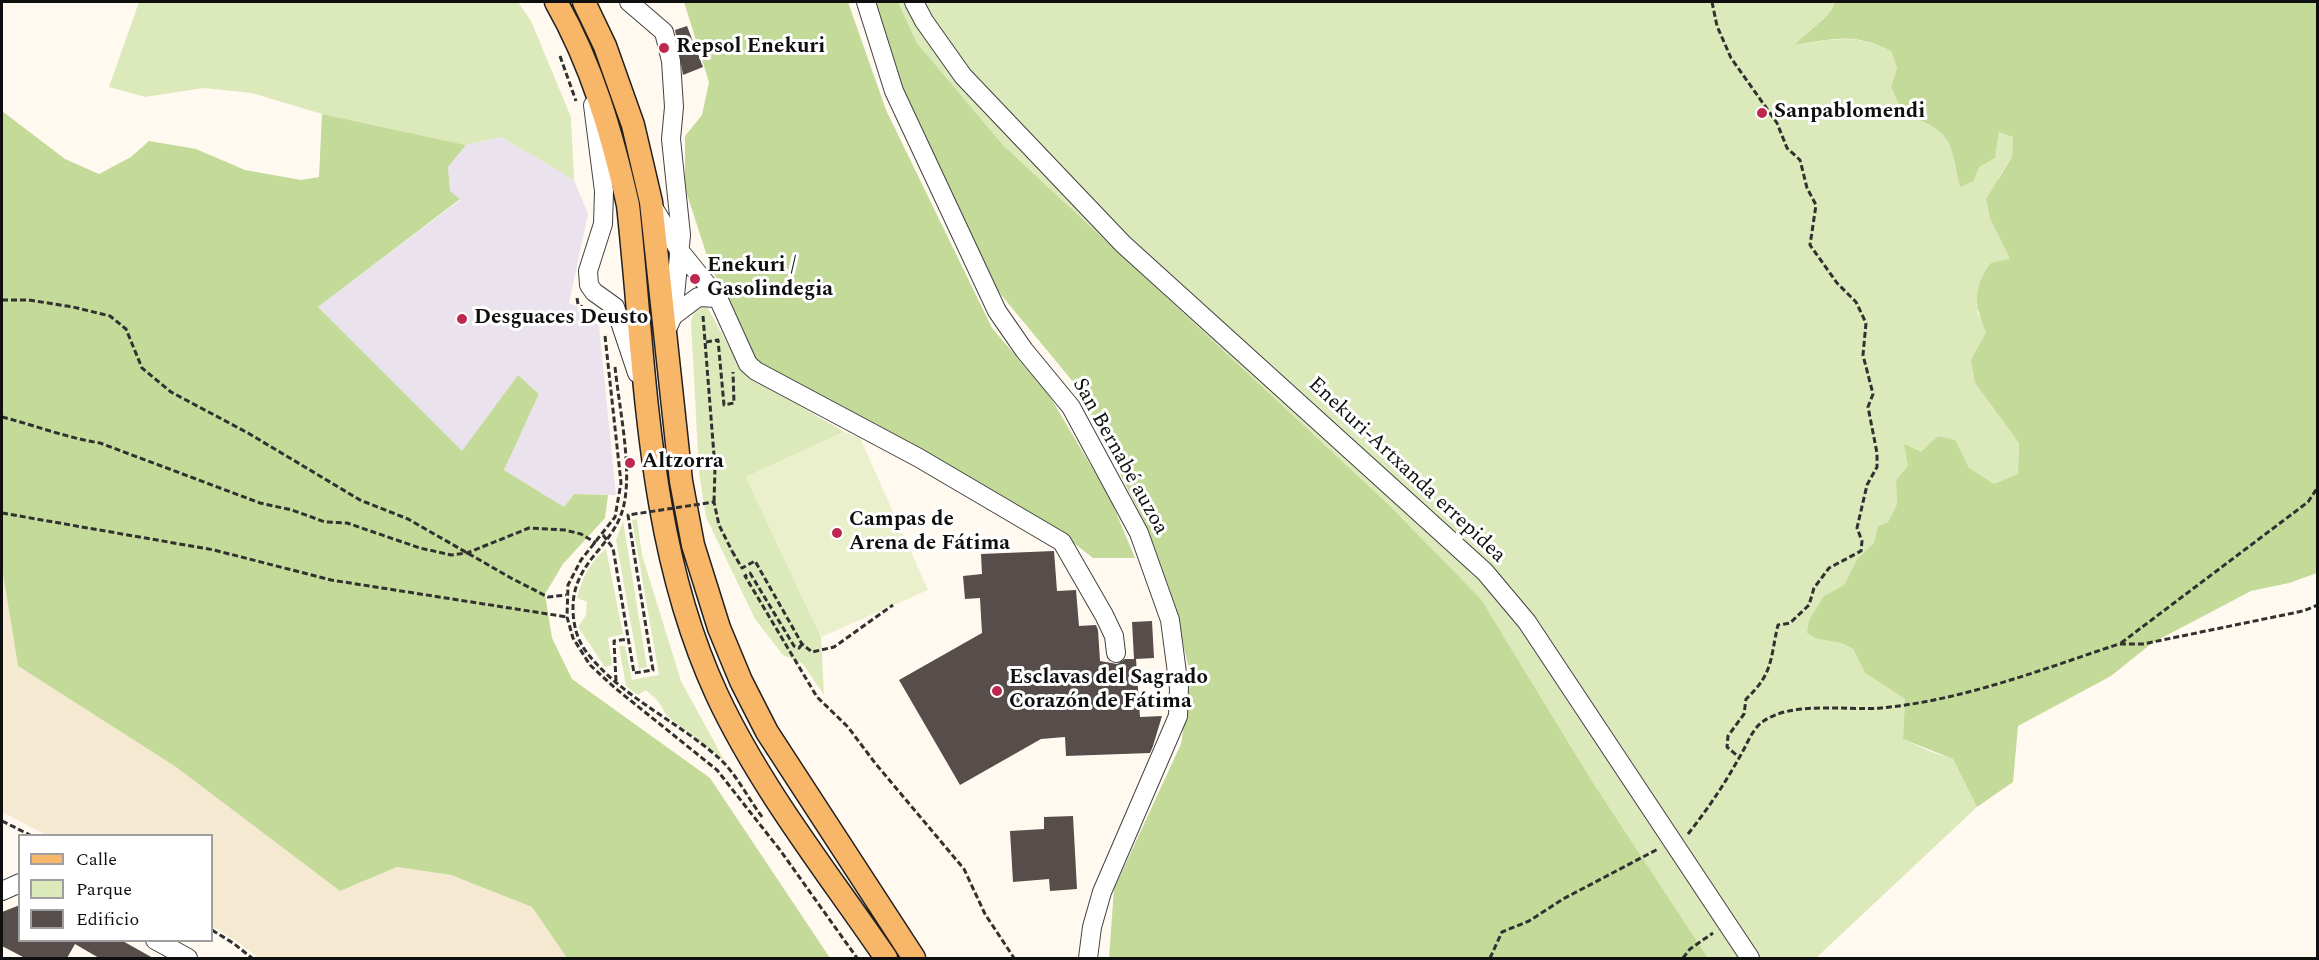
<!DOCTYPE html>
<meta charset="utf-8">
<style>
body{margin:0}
#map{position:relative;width:2319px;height:960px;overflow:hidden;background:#fff9f0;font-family:Spectral,serif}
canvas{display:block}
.frame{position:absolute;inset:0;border:3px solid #0f0f0f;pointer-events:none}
.legend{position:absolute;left:18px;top:834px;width:195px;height:108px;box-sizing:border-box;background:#fff;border:2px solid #9f9f9f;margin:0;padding:8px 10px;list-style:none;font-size:18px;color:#0f0f0f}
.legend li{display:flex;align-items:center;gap:12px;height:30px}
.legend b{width:30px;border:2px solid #9f9f9f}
</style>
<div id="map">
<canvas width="2319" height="960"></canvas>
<div class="frame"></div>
<ul class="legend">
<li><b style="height:8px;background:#f7b668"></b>Calle</li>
<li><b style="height:16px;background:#dce9ba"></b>Parque</li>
<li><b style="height:16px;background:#574d4b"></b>Edificio</li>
</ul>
</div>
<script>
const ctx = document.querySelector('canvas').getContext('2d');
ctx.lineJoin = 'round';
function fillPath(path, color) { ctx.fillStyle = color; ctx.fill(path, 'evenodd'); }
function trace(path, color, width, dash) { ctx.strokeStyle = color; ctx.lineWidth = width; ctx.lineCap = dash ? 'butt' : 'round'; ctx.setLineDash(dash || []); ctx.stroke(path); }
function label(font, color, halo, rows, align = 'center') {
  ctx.font = font + ' Spectral,serif'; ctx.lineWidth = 6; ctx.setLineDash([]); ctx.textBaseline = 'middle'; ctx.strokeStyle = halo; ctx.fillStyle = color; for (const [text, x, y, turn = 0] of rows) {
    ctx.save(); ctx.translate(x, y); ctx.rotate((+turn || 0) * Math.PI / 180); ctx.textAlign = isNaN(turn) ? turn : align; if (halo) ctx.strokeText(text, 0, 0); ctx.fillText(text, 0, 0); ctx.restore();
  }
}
fillPath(new Path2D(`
 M501,137L574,180L588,214L569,303L588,312L599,326L616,495L574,494L564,507L504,470L539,394L518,375L462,452L318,307L460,200L450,191L448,167L466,145Z`), '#eae3ed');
fillPath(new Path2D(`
 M2,568L18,666L176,767L340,891L397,867L451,875L532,907L567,958H258L239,943L212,926V836L46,835L2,812Z`), '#f5ead1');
fillPath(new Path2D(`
 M139,2H518L531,21L571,117L574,180L501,137L466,145L322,114L252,93L203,88L145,97L109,87Z
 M898,2H1835C1830,17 1807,31 1796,45C1837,39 1852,33 1891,51L1897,68L1891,87L1903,113C1953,135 1949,134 1960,187L1979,167L1995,158L1999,131L2013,137L2012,157L1999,177L1991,221L2010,259L1977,312L1986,331L1972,360L1975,383L2019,443L2018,474L1994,485L1969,468L1954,440L1938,436L1896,480L1897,504L1888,522L1878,526L1874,543L1857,559L1844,585L1824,596L1818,639L1841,643L1853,649L1865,673L1905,699L1903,739L1929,751L1953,759L1977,807L1816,958H1708L1590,778L1481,599L1388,504L1004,146L917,43Z
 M705,303L743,372L844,432L746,477L821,637L824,695L803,664L783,655L755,619L706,517L699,472L691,322L695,306Z
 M637,519L642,555L681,681L724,760L667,716L658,701L646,690L638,695L626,686L619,646H625L632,680L659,675L632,520Z
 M623,521L647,667L639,669L616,540Z
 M606,549L623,634L608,638L612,665L605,667L578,627L586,615L587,602L577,598C582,579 590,561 606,549Z`), '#dce9ba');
fillPath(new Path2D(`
 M684,2H848L886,110L992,328L1049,395L1110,498L1135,558H1093L1061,533L753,363L709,262L685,188V136L702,115L709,82Z
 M871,2H898L917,43L1004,146L1388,504L1481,599L1590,778L1708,958H1109L1114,889L1181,744L1191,677L1170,590L1146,525L1074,383L993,285L899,80Z
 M1835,2H2317V573L2289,583L2251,591L2152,643L2111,676L2018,726L2013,782L1977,807L1953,759L1903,739L1905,699L1865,673L1853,649L1841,643L1818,639L1807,633L1809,620L1824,596L1844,585L1857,559L1874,543L1878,526L1888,522L1897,504L1896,480L1908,466L1904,444L1921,452L1938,436L1955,440L1969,468L1994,484L2018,474L2019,443L1975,383L1971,360L1986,332C1974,306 1973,286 1991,263L2010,259L1991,221L1986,199L2012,157L2013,137L1999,132L1995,158L1979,167L1973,181L1960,187C1949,136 1953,134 1903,113L1891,87L1897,68L1891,51C1850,32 1837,39 1795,45C1807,31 1830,18 1835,2Z
 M2,111L65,159L99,174L131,157L149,141L196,149L245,170L301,180L319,177L322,114L466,145L448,167L450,191L460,199L318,307L462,451L518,375L539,394L504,470L564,507L574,494L608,495L605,518L563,564L545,594L552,638L572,679L710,778L830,958H567L532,907L451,875L397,867L340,891L176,767L18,666L2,568Z`), '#c4da99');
fillPath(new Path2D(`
 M844,432L860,438L928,590L821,637L746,477Z`), '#ebf0cc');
fillPath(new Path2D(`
 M687,26L703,67L683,75L675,30Z
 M1054,551L1057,591L1076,590L1079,626L1096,625L1098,630L1100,661L1117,664L1125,659H1134L1132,622L1152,621L1154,658L1136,659L1140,717L1162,716L1153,746L1150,753L1066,756L1065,737L1041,739L960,785L899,680L982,633L980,598L965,599L963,576L982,574L981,554Z
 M1073,816L1077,889L1050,891L1049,879L1013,882L1010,831L1044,829V817Z
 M20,905V940H121L153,958H99L75,944L67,958H25L2,946V912Z`), '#574d4b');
const minor = new Path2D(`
 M629,2L664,32L671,61L674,107L671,139L681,235L673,316L667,329
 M866,2L894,91L997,311L1024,350L1071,407L1139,533L1170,620L1179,688L1178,716L1102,892L1092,927L1088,958
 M914,2L924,21L963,76L1123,244L1485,572L1527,622L1750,958
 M593,105L604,191L603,224L588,271L589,285L594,292L615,307L637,373
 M653,207L679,250L718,298L748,364L756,371L919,458L1062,542L1104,615L1114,636L1116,653
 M673,316L698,297L718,298
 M2,891L20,883
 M155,940L188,958`);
const major = new Path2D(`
 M556,2C592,65 612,134 628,205C646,369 646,542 717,695C761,789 828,873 886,958
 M584,2L605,46L633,125L651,202L681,481L693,545L719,628L741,681L767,732L914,958`);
trace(minor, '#424242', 20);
trace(major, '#202020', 25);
trace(new Path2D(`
 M1712,2L1717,26L1731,58L1777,123L1787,148L1800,160L1807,188L1816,205L1810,245L1837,283L1856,302L1866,323L1863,355L1873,394L1868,407L1877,453V467L1867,485L1857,528L1862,541L1861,551L1829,568L1814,588L1809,605L1790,623L1778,625C1770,658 1774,673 1746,699L1744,714L1728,736L1727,747L1740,758
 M560,56L576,101
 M577,298L578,304L585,309
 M2,300H29L73,307L110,316L126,329L142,368L171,392L248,433L360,500L408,519L511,578L548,597L566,595
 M703,316L715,468L714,502
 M605,336L621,483L615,517L581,560L568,585L567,617L573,638L590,665L615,688L717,770L780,850L857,958
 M706,342L718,340L724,405L734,403L733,372
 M615,367C619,406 631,462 625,499C618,548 571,558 573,612C574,628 578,642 588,654C623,698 679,722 720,759C737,775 749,800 763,818
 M2,417C34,425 67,438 100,443L260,503L292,510L325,522L347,523L420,548L451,555L467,553L529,528L565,530L581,534L596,543
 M2,513L214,550L331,580L567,617
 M603,535L613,548L634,673L653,670L633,547
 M732,551L742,568L755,561L802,644L812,652L834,647L893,605
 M2121,643L2308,502L2318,487
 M802,644L799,648L794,646L750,573L745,576L817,697L848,727L875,763L964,869L985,914L1014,958
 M616,681L614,641L628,639
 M2,821L32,836
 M1688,834C1707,810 1724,785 1739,758C1746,747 1751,731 1761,723C1790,700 1846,711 1881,708C1964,700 2040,670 2119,644H2143L2303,611L2318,605
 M212,930L233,943L252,958
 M1490,958L1502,932L1529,921L1563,899L1658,849
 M1683,958L1690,949L1713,933`), '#313131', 3, [6, 3]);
trace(minor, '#fff', 18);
trace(major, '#f7b668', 22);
trace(new Path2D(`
 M633,547L628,515L714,502L719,525L732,551`), '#313131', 3, [6, 3]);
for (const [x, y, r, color] of [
 [664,48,6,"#be274e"],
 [1762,113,6,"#be274e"],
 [695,279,6,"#be274e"],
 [462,319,6,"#be274e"],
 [630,463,6,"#be274e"],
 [837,533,6,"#be274e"],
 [997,691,6,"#be274e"]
]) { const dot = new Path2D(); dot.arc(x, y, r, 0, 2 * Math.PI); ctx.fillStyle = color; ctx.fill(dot); trace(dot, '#fff', 2); }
label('bold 21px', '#0f0f0f', '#fff', [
 ["Repsol Enekuri",676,48],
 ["Sanpablomendi",1774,113],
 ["Enekuri /",707,267],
 ["Gasolindegia",707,291],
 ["Desguaces Deusto",474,319],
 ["Altzorra",642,463],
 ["Campas de",849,521],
 ["Arena de Fátima",849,545],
 ["Esclavas del Sagrado",1009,679],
 ["Corazón de Fátima",1009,703]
], 'left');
label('21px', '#0f0f0f', '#fff', [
 ["San Bernabé auzoa",1119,457,61],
 ["Enekuri-Artxanda errepidea",1406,471,43]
]);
</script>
